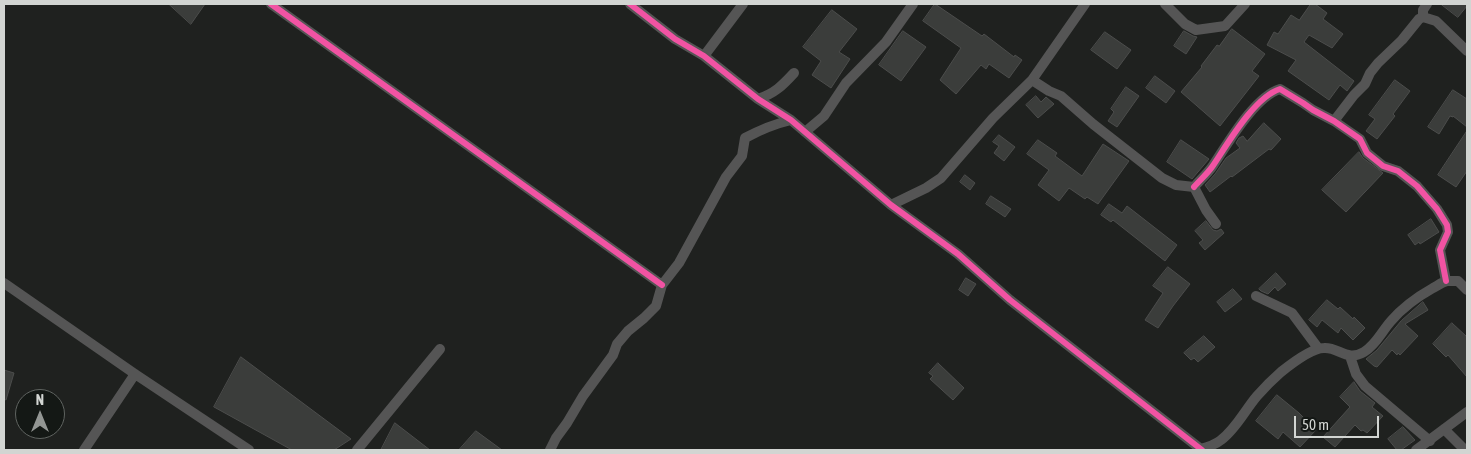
<!DOCTYPE html>
<style>
body{margin:0}
#map{position:relative;width:1471px;height:454px;overflow:hidden;background:#1f211f;font-family:"Asap Condensed",sans-serif}
canvas{display:block}
.frame{position:absolute;inset:0;border:5px solid #d2d5d2;pointer-events:none}
.north{position:absolute;left:15px;top:389px;width:50px;height:50px;box-sizing:border-box;background:#141815;border:1px solid #606461;border-radius:50%;rotate:0deg;font-size:14px;font-weight:700;line-height:20px;text-align:center;color:#d2d5d2}
.north::after{content:'';display:block;margin:auto;width:18px;height:22px;background:#939693;clip-path:polygon(50% 0,100% 100%,50% 72%,0 100%)}
.scale{position:absolute;left:1294px;top:416px;width:85px;height:22px;box-sizing:border-box;border:2px solid #d2d5d2;border-top:0;padding-left:6px;font-size:15px;line-height:18px;white-space:nowrap;color:#d2d5d2;-webkit-text-stroke:4px #141815;paint-order:stroke}
</style>
<div id="map">
<canvas width="1471" height="454"></canvas>
<div class="frame"></div>
<div class="north">N</div>
<div class="scale">50 m</div>
</div>
<script>
const ctx = document.querySelector('canvas').getContext('2d');
ctx.lineJoin = 'round';
function fillPath(path, color) { ctx.fillStyle = color; ctx.fill(path, 'evenodd'); }
function trace(path, color, width, dash) { ctx.strokeStyle = color; ctx.lineWidth = width; ctx.lineCap = dash ? 'butt' : 'round'; ctx.setLineDash(dash || []); ctx.stroke(path); }
const building = new Path2D(`
 M169,4H205L191,24Z
 M935,4L982,36L984,34L1014,57L1015,55L1022,60L1009,78L989,64L986,69L981,65L956,94L940,80L961,48L923,21Z
 M1311,4H1315L1327,13L1323,19L1343,34L1332,48L1309,35L1304,42L1354,81L1347,91L1340,85L1329,100L1288,71L1296,60L1267,45L1274,32L1278,34L1291,15L1299,20Z
 M1441,4H1467V6L1458,17Z
 M832,10L857,29L839,52L850,59L831,88L812,75L821,61L803,47Z
 M1232,29L1265,54L1252,71L1259,76L1220,126L1181,92L1202,67L1201,66L1217,45L1219,46Z
 M903,31L926,47L901,81L879,65Z
 M1184,31L1193,36L1197,37L1186,54L1174,46Z
 M1105,32L1131,50L1117,69L1091,50Z
 M1155,76L1175,91L1166,103L1146,88Z
 M1395,80L1410,91L1393,114L1395,116L1377,139L1366,131L1375,119L1369,115Z
 M1126,87L1139,96L1117,127L1108,121L1114,112L1111,109Z
 M1453,90L1467,99V127L1453,116V117L1450,116L1439,134L1428,127Z
 M1036,96L1041,102L1046,97L1054,104L1038,118L1026,105Z
 M1264,123L1281,139L1271,150L1269,149L1232,177L1231,176L1210,192L1205,185L1215,174L1226,158L1240,148L1236,143L1239,138L1243,136L1247,141Z
 M1467,131V171L1456,187L1438,175Z
 M999,135L1015,147L1004,161L994,153L999,146L993,142Z
 M1038,140L1057,153L1055,156L1082,176L1103,144L1129,161L1098,204L1087,197L1085,199L1069,188L1059,201L1038,185L1049,170L1027,154Z
 M1181,140L1209,159L1192,179L1167,162Z
 M1359,152L1363,158L1383,173L1346,212L1322,190Z
 M965,175L975,183L970,190L960,182Z
 M991,196L1011,209L1005,217L986,204Z
 M1109,204L1122,213L1127,206L1177,245L1165,261L1113,220L1111,222L1101,215Z
 M1431,219L1439,232L1420,244L1419,242L1415,245L1408,235Z
 M1206,221L1213,230L1217,231L1221,229L1224,233L1205,250L1199,243L1203,240L1195,231Z
 M1168,267L1190,284L1173,306L1158,328L1145,320L1163,293L1153,286Z
 M1276,273L1286,284L1278,291L1275,287L1268,294L1261,291L1259,289Z
 M966,278L976,284L968,296L959,290Z
 M1233,289L1242,299L1225,312L1217,302Z
 M1327,300L1338,309L1340,307L1353,319L1354,317L1365,328L1353,340L1341,328L1338,333L1322,320L1317,327L1309,320Z
 M1423,302L1428,310L1405,324L1418,336L1400,355L1398,353L1397,355L1392,350L1377,367L1374,366L1366,359L1377,350L1401,321Z
 M1452,323L1467,337V377L1448,355L1446,357L1433,344Z
 M1204,336L1215,347L1198,362L1194,358L1191,360L1184,353Z
 M241,357L351,439L334,450H292L214,407Z
 M938,363L964,388L953,400L930,379L933,376L929,373Z
 M4,370L14,373L6,400L4,399Z
 M1354,382L1360,391L1375,403L1372,407L1383,416L1367,433L1363,430L1361,431L1355,425L1335,447L1323,437L1350,407L1340,397Z
 M1277,395L1299,413L1316,430L1300,447L1283,432L1278,439L1256,421Z
 M395,423L430,450H381Z
 M1403,427L1415,440L1401,450H1397L1388,439Z
 M476,431L502,450H459Z`);
fillPath(building, '#3b3d3b');
trace(building, '#4c4d4c', 1);
trace(new Path2D(`
 M271,4L662,285
 M630,4L675,39L704,56L758,99L791,120L891,205L958,254L1010,300L1202,450
 M1165,4L1185,24L1196,30L1225,26L1245,4
 M1423,17L1436,21L1467,51
 M704,56L743,4
 M1032,80L1049,91L1061,96L1093,124L1162,178L1176,185L1194,187
 M758,99C775,93 782,86 794,73
 M1334,121L1354,95L1365,84L1370,73L1378,63L1402,40L1419,19L1423,17V10L1427,4
 M805,132L824,116L846,83L886,42L913,4
 M1194,187C1200,180 1207,174 1212,167C1227,145 1254,97 1280,89L1303,103L1313,110L1334,121L1360,139L1367,153L1383,166L1398,171L1417,186L1437,209L1447,225L1448,232L1440,250L1446,281
 M1194,187L1206,210L1216,224
 M891,205L926,188L941,178L993,118L1032,80L1085,4
 M4,283L135,374L249,450
 M1256,296L1292,313L1318,348
 M1350,356L1356,374L1365,386L1430,441
 M1444,429L1465,450
 M1200,449C1208,447 1215,445 1221,440C1236,429 1245,410 1257,396C1264,388 1273,379 1281,372C1291,364 1312,348 1324,348C1339,347 1347,362 1364,352C1376,345 1382,331 1391,321C1403,307 1417,297 1433,288C1437,286 1442,282 1447,281C1450,281 1455,281 1458,281L1467,290
 M84,450L135,374
 M357,450L440,349
 M550,450L556,438L567,423L583,396L613,355L617,344L628,331L644,318L656,306L662,285L679,263L726,177L742,156L745,138C760,130 774,124 791,120
 M1416,450L1467,412`), '#555', 10);
trace(new Path2D(`
 M271,4L662,285
 M630,4L675,39L704,56L758,99L791,120L891,205L958,254L1010,300L1202,450
 M1194,187C1200,180 1207,174 1212,167C1227,145 1254,97 1280,89L1303,103L1313,110L1334,121L1360,139L1367,153L1383,166L1398,171L1417,186L1437,209L1447,225L1448,232L1440,250L1446,281`), '#f153a3', 6);
</script>
